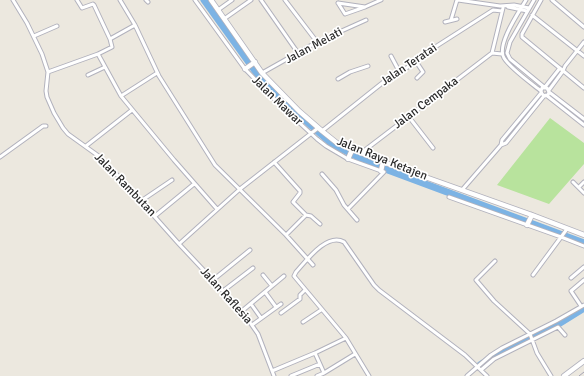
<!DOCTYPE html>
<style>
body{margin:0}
canvas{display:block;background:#ece8df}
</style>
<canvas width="584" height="376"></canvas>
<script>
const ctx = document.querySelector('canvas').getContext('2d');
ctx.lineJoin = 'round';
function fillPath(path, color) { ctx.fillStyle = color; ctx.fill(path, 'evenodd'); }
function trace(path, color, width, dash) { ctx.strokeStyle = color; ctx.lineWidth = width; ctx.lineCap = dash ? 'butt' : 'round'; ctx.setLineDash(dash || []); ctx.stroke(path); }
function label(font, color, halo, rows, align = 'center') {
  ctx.font = font + ' Signika,sans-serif'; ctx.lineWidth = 3.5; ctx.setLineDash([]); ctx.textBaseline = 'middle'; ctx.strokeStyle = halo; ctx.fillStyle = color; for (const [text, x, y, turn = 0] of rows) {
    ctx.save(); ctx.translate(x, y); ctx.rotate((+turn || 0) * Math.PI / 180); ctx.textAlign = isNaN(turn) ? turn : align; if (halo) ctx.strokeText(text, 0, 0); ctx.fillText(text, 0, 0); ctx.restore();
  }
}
fillPath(new Path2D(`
 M550,118L584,143V164L549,204L497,185Z`), '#b8e39d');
trace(new Path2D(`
 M204,0L258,75L280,98L332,144L377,166L584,243
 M480,365L499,353L560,323L584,308`), '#7cb3e4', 7);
const street = new Path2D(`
 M13,0L27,23L42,54L48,72L46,91L47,97L54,113L63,128L68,134L100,157L121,179L179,244L242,311L258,334L274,376
 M120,0L135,25L159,76L215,165L286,235L313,265
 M146,0L148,2
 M195,0L245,69L280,105L317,139L326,146L348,159L384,172L348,209
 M261,0L298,53
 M285,0L317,42
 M458,0L500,6L514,5L529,8
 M526,0C519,12 496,45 504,58C510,68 531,83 541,91
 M534,0L510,42L507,53L510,59L544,87
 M541,0L522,34V37L584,88
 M552,0L584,27
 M338,3L365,7L381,0
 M338,3L345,14L365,7
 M508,7L527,11
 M218,10L232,0
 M532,15L584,56
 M224,19L251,0
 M451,20L457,0
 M445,22L457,19
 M34,36L57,26
 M110,39L135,25
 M492,53L503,8
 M492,53L502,54
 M98,54L121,96L174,160L217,209
 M391,56L399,71
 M415,60L423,72L417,78
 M48,72L98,54L112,47L110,39L94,5L93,4L82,8L77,0
 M262,73L317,42L366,20
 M88,75L105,67
 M338,79L350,72L368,66
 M545,87L560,68
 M549,90L563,71L565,66L584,42
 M549,92L548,95L545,96L542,94L541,91L542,88H547L549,92L584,119
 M546,95L584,125
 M121,96L157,73
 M409,117L433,148
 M322,131L391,76L410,66L418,58L493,10L502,11
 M501,145L502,140L541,93
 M86,146L132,110
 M361,153L492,53
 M0,157L43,126H46
 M274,162L300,191V193L293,202L306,215L311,216L320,224
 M322,174L336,190L344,205L357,220
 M573,182L584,193
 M579,187L584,182
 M462,190L501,145L506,143L544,96
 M449,197L561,237L584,246
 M141,201L172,180
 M155,216L194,184
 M286,235L306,215
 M179,244L240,189L318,128
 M495,261L476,280L494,301L530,334L537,353L551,376
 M263,275L272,286
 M533,275L567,229
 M571,278L584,267
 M213,280L250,250
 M223,291L253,268
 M265,292L276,307
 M251,304L261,318
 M581,306L571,291L584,280
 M242,311L284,276
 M281,313L300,299V295L305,290
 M303,322L321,310
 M252,325L281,304
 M315,353L324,373L317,376
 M481,370L494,359L558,327L565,335
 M272,371L315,353L346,338
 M324,373L355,354
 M291,376L320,364
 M369,376L346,338L294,276L296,272C306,261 327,232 344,242L374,285L379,290L465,355L487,376
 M467,376L491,355L502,348L556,321L584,305`);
const secondary = new Path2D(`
 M211,0L262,73L299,111L322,131L337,143L383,162L532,215L584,235
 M245,69L255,62
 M348,159L352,150
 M381,171L383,162
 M527,225L532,215
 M564,376L584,361`);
trace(street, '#b2b2bd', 5);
trace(secondary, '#b2b2bd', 6);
trace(street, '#fff', 3);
trace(secondary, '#fff', 4.5);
trace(new Path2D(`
 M579,376L584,372`), '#a3a2b3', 1);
label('12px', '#2b2b2b', '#fff', [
 ["Jalan Melati",314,46,-28],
 ["Jalan Teratai",409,65,-34],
 ["Jalan Mawar",277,101,44],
 ["Jalan Cempaka",426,103,-37],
 ["Jalan Raya Ketajen",382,159,22],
 ["Jalan Rambutan",125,185,46],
 ["Jalan Raflesia",226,296,48]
]);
</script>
